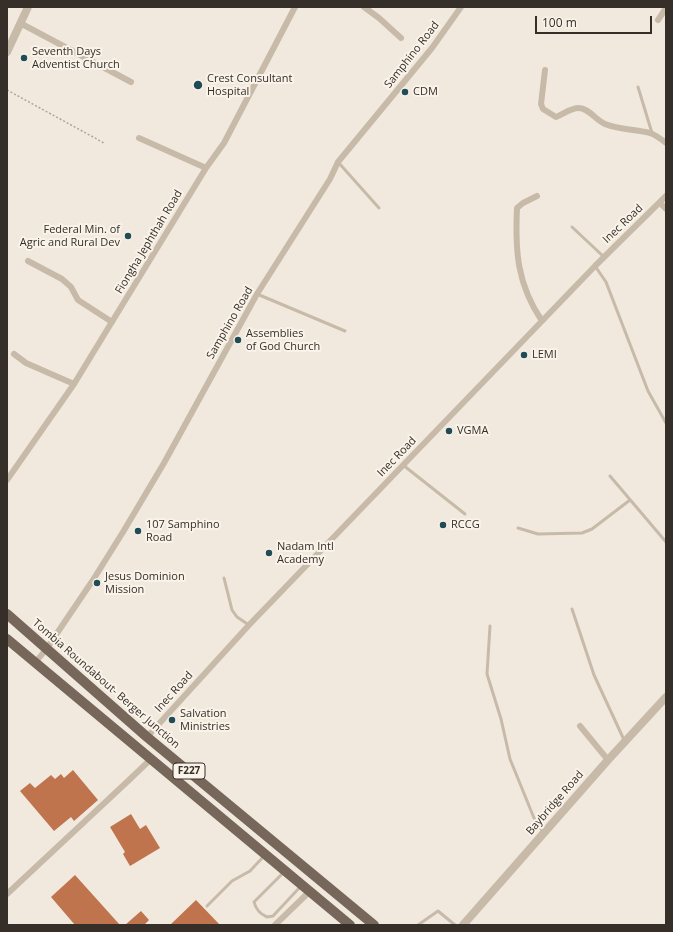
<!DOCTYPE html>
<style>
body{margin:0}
#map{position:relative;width:673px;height:932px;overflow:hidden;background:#f1e9dd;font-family:"Open Sans",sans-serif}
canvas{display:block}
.frame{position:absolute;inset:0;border:8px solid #362e29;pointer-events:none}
.scale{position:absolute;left:535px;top:16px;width:117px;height:18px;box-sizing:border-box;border:2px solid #362e29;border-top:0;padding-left:5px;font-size:12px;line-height:14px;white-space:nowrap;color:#362e29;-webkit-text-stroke:3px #f9f3e9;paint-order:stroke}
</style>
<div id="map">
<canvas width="673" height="932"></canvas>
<div class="frame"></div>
<div class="scale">100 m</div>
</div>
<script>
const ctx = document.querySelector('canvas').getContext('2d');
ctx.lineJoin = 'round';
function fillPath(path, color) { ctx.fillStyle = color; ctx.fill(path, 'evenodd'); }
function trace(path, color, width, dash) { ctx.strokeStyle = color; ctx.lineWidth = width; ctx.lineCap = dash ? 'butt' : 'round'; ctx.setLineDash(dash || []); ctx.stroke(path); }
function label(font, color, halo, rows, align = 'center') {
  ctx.font = font + ' "Open Sans",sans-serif'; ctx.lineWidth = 4; ctx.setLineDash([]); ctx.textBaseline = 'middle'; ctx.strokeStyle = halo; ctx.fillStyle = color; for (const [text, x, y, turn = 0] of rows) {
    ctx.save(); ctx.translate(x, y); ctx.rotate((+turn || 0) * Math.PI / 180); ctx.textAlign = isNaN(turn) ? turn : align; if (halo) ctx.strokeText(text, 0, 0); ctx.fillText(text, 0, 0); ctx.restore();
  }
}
fillPath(new Path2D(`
 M73,770L98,800L74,821L71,817L54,831L20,791L30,783L35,788L51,775L55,779L61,774L64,778Z
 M131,814L140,829L146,825L160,848L130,866L123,854L125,852L110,827Z
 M75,875L120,925H75L51,897Z
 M196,900L220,925H170Z
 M141,911L149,920L144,925H125Z`), '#bf744d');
trace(new Path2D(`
 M7,90L104,143`), '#b4a594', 1.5, [2, 2]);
trace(new Path2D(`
 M638,87L652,133
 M338,162L379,208
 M572,227L604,257
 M595,266L606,282L648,391L666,423
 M257,294L345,331
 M403,465L465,514
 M610,476L666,542
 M518,528L538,534L582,533L592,529L630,500
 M224,578L232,610L237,617L249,625
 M572,609L594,675L625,742
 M490,626L487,674L501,719L510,759L534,818L543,832
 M283,873L254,902C256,910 260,914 267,917L273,916L301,886
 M207,906L232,881L250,871L264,856
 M418,925L438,911L455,925`), '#c8baa9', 3);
trace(new Path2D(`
 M364,7L379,18L401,38
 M658,20L666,8
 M20,23L131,82
 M545,70L541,104L543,109L556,117C564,114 570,108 579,108C588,108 596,120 605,124C619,130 635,129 650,133C656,135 661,139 666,143
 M139,138L206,168
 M537,196L523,203L517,208C515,251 517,284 542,321
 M660,203L666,209
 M28,261L62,279L71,287L78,300L112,322
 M14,354L26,363L74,384
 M7,480L74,384L206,168L224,143L295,7
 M35,663L47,648L93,580L123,532L164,463L257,294L330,179L338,162L432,48L461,7
 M580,726L608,760
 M147,737L249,625L595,266L666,196
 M7,894L128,781L151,759
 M275,925L309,892`), '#c8baa9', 6);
trace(new Path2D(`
 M7,52L28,7
 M463,925L608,760L666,697`), '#c8baa9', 8);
trace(new Path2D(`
 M7,614L147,737L374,925
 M7,639L350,925`), '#77675b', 10);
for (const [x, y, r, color] of [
 [24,58,4,"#214c55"],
 [198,85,5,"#214c55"],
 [405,92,4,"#214c55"],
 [128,236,4,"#214c55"],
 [238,340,4,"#214c55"],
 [524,355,4,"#214c55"],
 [449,431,4,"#214c55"],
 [443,525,4,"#214c55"],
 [138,531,4,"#214c55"],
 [269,553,4,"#214c55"],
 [97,583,4,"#214c55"],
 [172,720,4,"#214c55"]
]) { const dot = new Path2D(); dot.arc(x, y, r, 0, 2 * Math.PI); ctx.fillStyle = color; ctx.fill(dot); trace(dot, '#f9f3e9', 1.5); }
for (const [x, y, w] of [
 [189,771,32]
]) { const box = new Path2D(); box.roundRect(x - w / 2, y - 8, w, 16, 3); ctx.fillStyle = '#f9f3e9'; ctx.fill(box); trace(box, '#362e29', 1); }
label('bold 10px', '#362e29', null, [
 ["F227",189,771]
]);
label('11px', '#362e29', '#f9f3e9', [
 ["Seventh Days",32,52],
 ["Adventist Church",32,65],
 ["Crest Consultant",207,79],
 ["Hospital",207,92],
 ["CDM",413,92],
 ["Federal Min. of",120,230,"right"],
 ["Agric and Rural Dev",120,243,"right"],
 ["Assemblies",246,334],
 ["of God Church",246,347],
 ["LEMI",532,355],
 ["VGMA",457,431],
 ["107 Samphino",146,525],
 ["Road",146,538],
 ["RCCG",451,525],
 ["Nadam Intl",277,547],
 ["Academy",277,560],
 ["Jesus Dominion",105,577],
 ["Mission",105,590],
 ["Salvation",180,714],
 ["Ministries",180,727]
], 'left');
label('11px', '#362e29', '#f9f3e9', [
 ["Samphino Road",412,55,-52],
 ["Inec Road",623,224,-44],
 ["Fiongha Jephthah Road",149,242,-59],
 ["Samphino Road",230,323,-60],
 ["Inec Road",397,457,-46],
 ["Tombia Roundabout- Berger Junction",106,684,41],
 ["Inec Road",174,692,-48],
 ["Baybridge Road",555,803,-49]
]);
</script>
